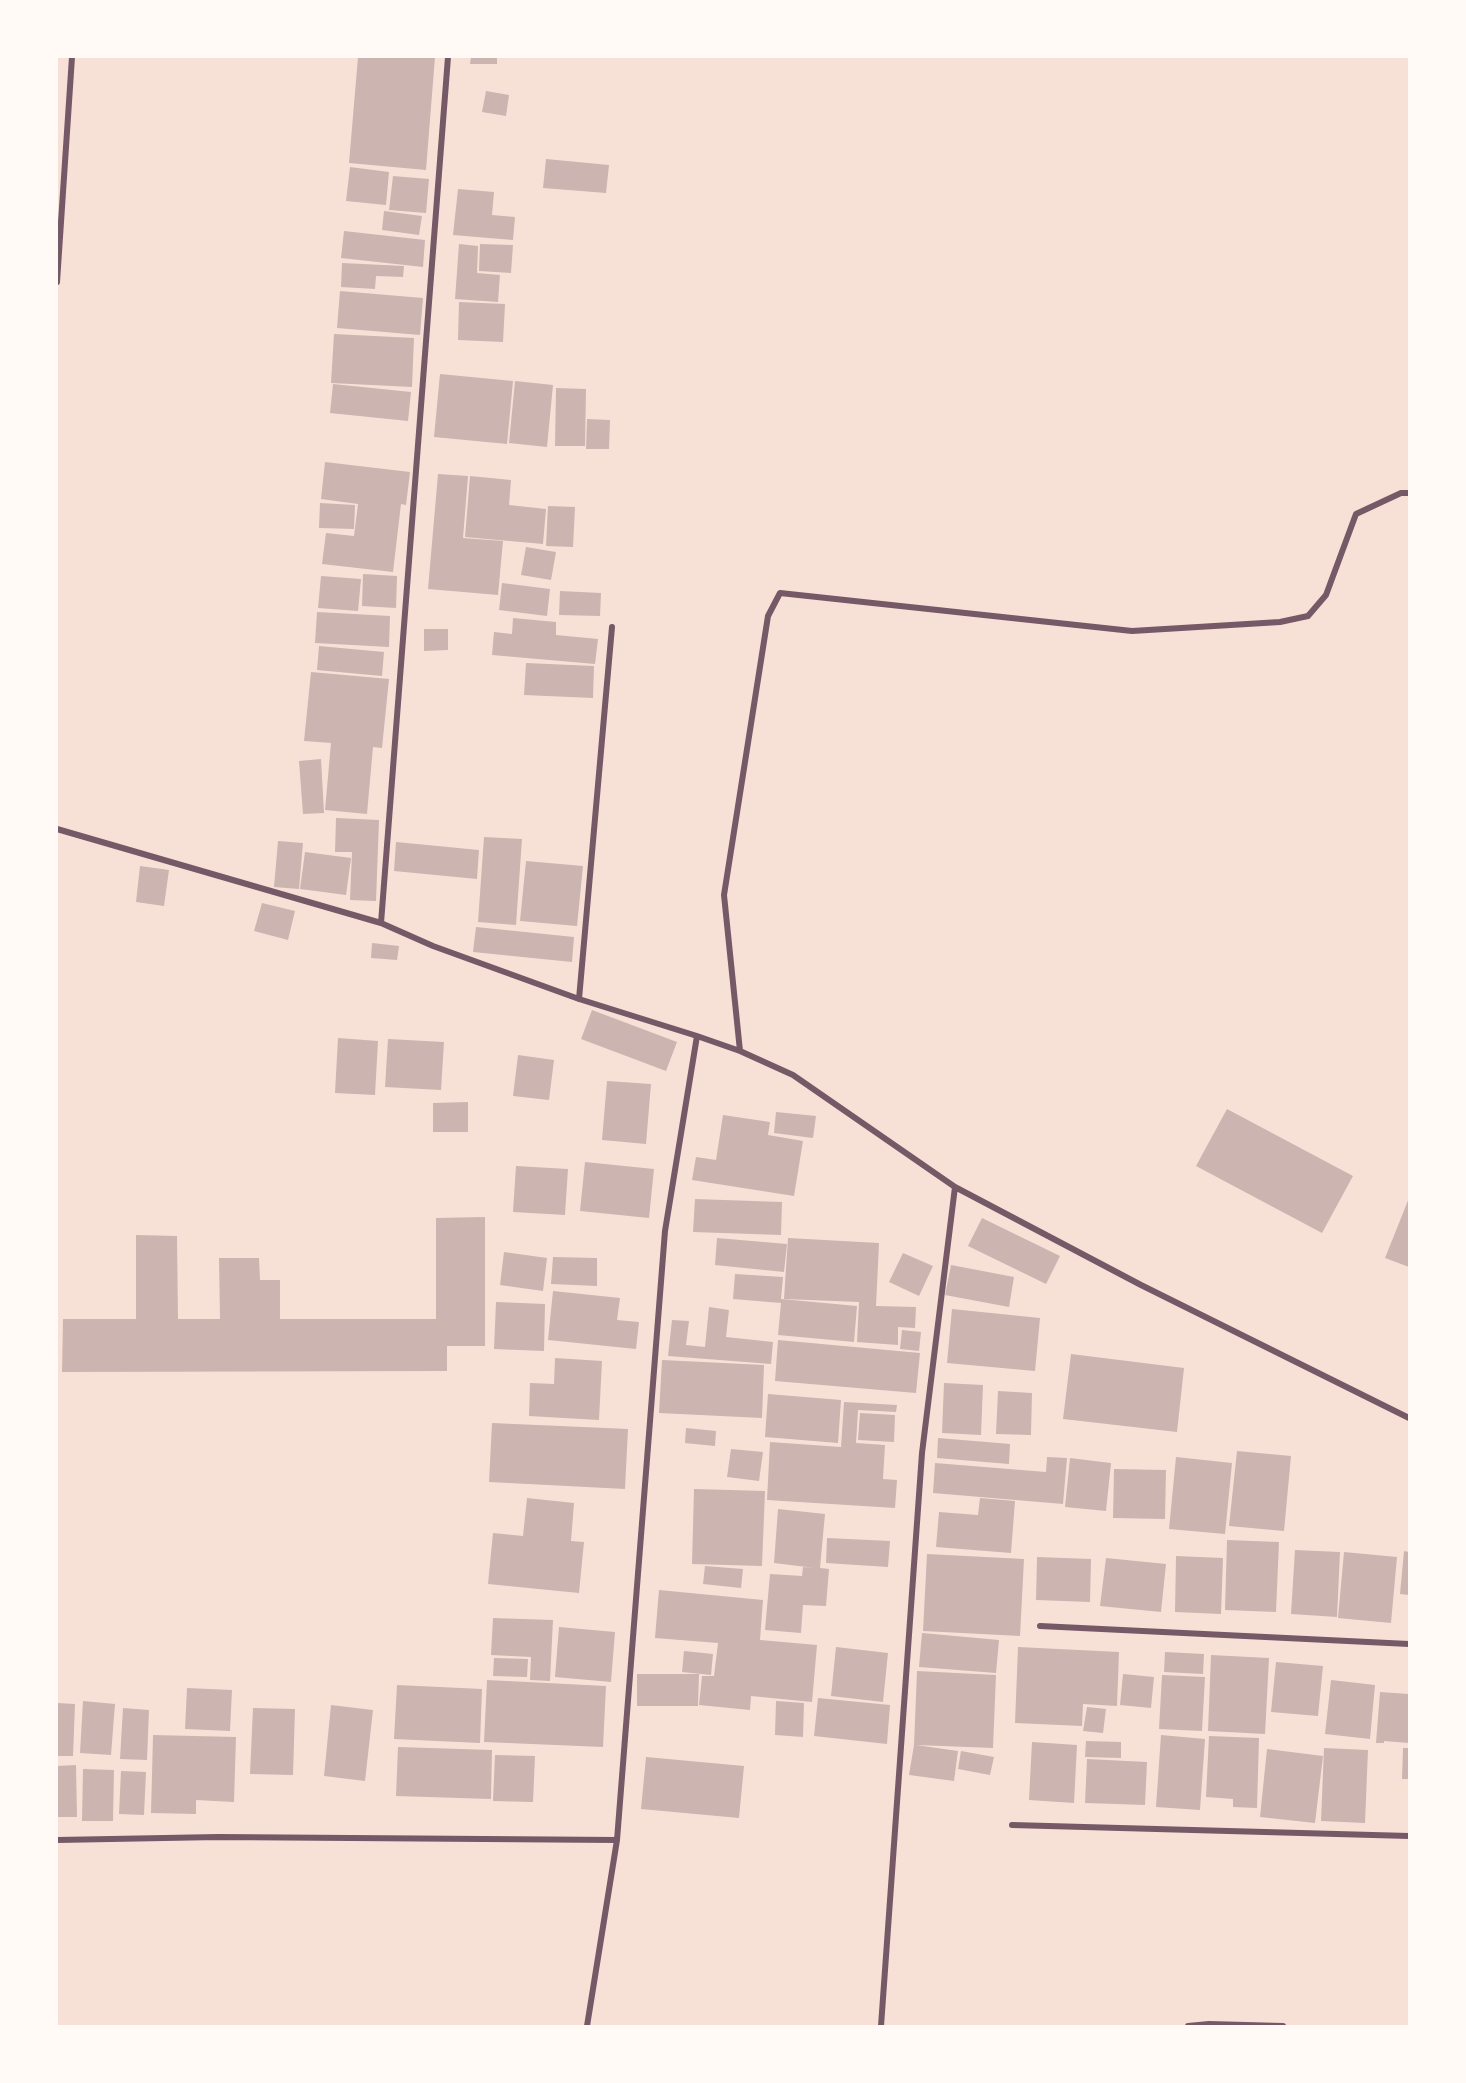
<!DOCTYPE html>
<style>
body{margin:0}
#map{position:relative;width:1466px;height:2083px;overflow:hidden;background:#f7e1d7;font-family:"Space Grotesk",sans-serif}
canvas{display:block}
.frame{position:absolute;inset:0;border:58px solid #fffaf5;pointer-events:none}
</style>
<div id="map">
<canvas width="1466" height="2083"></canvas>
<div class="frame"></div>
</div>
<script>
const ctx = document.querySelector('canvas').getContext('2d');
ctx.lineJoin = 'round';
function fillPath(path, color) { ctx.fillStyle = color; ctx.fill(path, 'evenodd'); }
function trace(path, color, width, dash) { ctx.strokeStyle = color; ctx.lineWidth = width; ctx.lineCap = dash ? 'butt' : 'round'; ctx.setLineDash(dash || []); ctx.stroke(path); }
fillPath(new Path2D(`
 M358,57H435L426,170L349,163Z
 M471,57H497V64H470Z
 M486,91L509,95L506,116L482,112Z
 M546,159L609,165L606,193L543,188Z
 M350,167L389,172L386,205L346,201Z
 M393,176L429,179L426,213L389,210Z
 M458,189L494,192L492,215L515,217L513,240L453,235Z
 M384,211L422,216L419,235L382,230Z
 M344,231L425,240L423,267L341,258Z
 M459,244L478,246L477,273L500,275L498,302L455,299Z
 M480,244L513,245L511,273L479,271Z
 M342,263L404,266L403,277L376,276L375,289L341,287Z
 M340,291L423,298L420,335L337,328Z
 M459,302L505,304L503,342L458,340Z
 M334,334L414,338L412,387L331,383Z
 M440,374L513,381L507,444L434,437Z
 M515,381L553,385L547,447L509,443Z
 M333,384L411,392L408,421L330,413Z
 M556,388L586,389L585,446H555Z
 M587,419L610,420L609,449H586Z
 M325,462L410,472L406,505L401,504L393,572L322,564L326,533L354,536L358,504L321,499Z
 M438,474L468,476L463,538L503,541L498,595L428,589Z
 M470,476L511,480L509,505L546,509L543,544L465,537Z
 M320,503L355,505L354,529L319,528Z
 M548,506L575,507L573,547L546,546Z
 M526,547L556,552L551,580L521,575Z
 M363,574L397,576L396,608L362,606Z
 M321,576L361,579L358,611L318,608Z
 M502,583L550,589L547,616L499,610Z
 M560,591L601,593L600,616L559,615Z
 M317,612L390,616L389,647L315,643Z
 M513,618L556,622V635L598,639L595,664L492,655L494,632L512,634Z
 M424,629H448V650L424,651Z
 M319,646L384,652L382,676L317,670Z
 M526,663L594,666L593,698L524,695Z
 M311,672L389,679L382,748L373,747L367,814L325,810L331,743L304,741Z
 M321,759L324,813L303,814L299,761Z
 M336,818L379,820L376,901L350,900L352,852H335Z
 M484,837L522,839L516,925L478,922Z
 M278,841L303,843L299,889L274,887Z
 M396,842L479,850L477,879L394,871Z
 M305,852L351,858L346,895L300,889Z
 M526,861L583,866L577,926L520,921Z
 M140,866L169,870L164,906L136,902Z
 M262,903L295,911L288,940L254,931Z
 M476,927L574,937L572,962L473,952Z
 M372,943L399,946L397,960L371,958Z
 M592,1010L677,1042L666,1071L581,1039Z
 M338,1038L378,1041L375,1095L335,1093Z
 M388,1039L444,1042L441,1090L385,1087Z
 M518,1055L554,1060L549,1100L513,1096Z
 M607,1081L651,1084L646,1144L602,1140Z
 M468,1102V1132H433V1103Z
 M1227,1109L1353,1176L1322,1233L1196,1166Z
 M776,1112L816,1116L813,1138L774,1133Z
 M723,1115L770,1122L768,1135L803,1141L794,1196L692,1180L696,1157L716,1160Z
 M585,1162L654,1169L649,1218L580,1211Z
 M516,1166L568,1169L565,1215L513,1212Z
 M1409,1198V1267L1385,1258Z
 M695,1199L782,1202L781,1235L693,1232Z
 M485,1217V1346H447V1371L62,1372L63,1319H136V1235L177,1236L178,1319H220L219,1258H259L260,1280H280V1319H436V1218Z
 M982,1218L1060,1256L1046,1284L968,1246Z
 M717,1238L787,1244L784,1272L715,1265Z
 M788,1238L879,1243L876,1306L916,1307L915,1328L898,1327V1345L857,1342L859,1302L784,1299Z
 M504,1252L547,1258L543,1291L500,1285Z
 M903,1253L933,1266L919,1296L889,1282Z
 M553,1257L597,1258V1286L551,1284Z
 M951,1265L1014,1277L1009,1307L945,1295Z
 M735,1274L783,1277L781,1299L857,1306L854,1342L778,1335L781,1303L733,1299Z
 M553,1291L620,1298L617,1320L639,1322L636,1349L548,1340Z
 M496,1302L545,1304L544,1351L494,1349Z
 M709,1307L729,1310L726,1337L773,1342L771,1364L668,1356L672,1320L689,1321L686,1345L705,1347Z
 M952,1309L1040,1318L1035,1371L947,1363Z
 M902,1330L921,1332L919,1351L900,1349Z
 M778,1340L920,1353L916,1393L775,1381Z
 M1071,1354L1184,1368L1177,1432L1063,1419Z
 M555,1358L602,1361L599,1420L529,1416L530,1383L554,1384Z
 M662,1360L764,1365L762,1418L659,1413Z
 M944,1383L983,1385L981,1435L942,1433Z
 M998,1391L1032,1393L1031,1435L996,1434Z
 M768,1394L841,1400L838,1443L765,1437Z
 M844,1402L897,1405L896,1412L858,1410L856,1443L885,1445L883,1479L897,1480L895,1508L767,1500L770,1442L841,1447Z
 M860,1413L895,1415L894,1442L858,1440Z
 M492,1423L628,1429L625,1489L489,1482Z
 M686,1428L716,1431L715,1446L685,1443Z
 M938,1438L1010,1444L1009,1464L937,1458Z
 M731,1449L763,1452L759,1481L727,1477Z
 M1237,1451L1291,1456L1284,1531L1229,1526Z
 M1047,1457L1067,1458L1063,1504L933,1493L935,1463L1046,1472Z
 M1176,1457L1232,1463L1225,1534L1169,1529Z
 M1070,1458L1111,1463L1106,1511L1065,1507Z
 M1114,1469L1166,1470L1165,1519L1113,1518Z
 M694,1489L765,1491L762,1566L692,1564Z
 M527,1498L574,1503L571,1541L584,1542L579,1593L488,1584L493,1533L523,1536Z
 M980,1498L1015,1501L1011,1553L936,1547L939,1512L978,1515Z
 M778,1509L825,1514L820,1568L829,1569L826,1606L803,1605L801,1633L765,1630L770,1574L802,1576L803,1567L815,1568L774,1563Z
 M827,1538L890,1541L888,1567L826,1563Z
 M1227,1540L1279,1542L1276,1612L1225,1610Z
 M1295,1550L1340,1552L1337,1617L1291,1614Z
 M1404,1551L1409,1552V1595L1400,1594Z
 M1344,1552L1397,1557L1391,1623L1338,1618Z
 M927,1554L1024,1559L1020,1636L923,1631Z
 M1176,1556L1223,1558L1221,1614L1175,1612Z
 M1037,1557L1091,1559L1090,1602L1036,1600Z
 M1106,1558L1166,1564L1161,1612L1100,1606Z
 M705,1566L743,1569L741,1588L703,1584Z
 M659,1590L763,1600L760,1640L817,1645L812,1702L751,1696L750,1710L699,1705L702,1676H714L718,1643L655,1638Z
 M493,1618L553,1620L550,1681L530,1680L531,1657L491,1655Z
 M559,1627L615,1632L611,1682L555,1677Z
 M922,1633L999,1640L996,1673L919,1667Z
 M836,1647L888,1653L883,1702L831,1696Z
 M1018,1647L1119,1652L1117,1706L1083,1704L1082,1726L1015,1723Z
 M684,1651L713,1654L711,1675L682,1672Z
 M1165,1652L1204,1654L1203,1674L1164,1672Z
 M1211,1655L1269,1658L1265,1734L1208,1731Z
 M494,1658L528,1659L527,1677L493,1676Z
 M1276,1662L1323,1666L1318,1716L1271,1712Z
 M917,1671L996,1675L993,1748L916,1745L958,1751L954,1781L909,1775L914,1745Z
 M637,1674H699L698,1706H637Z
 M1123,1674L1154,1677L1151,1708L1120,1705Z
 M1162,1675L1205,1677L1202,1731L1159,1729Z
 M487,1680L606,1686L603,1747L484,1742Z
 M1331,1680L1375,1685L1370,1739L1325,1734Z
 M397,1685L482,1689L480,1743L394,1739Z
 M187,1688L232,1690L230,1731L185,1729Z
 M1380,1692L1409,1694V1743L1384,1741V1743H1376Z
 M818,1698L890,1705L887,1744L814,1736Z
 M83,1701L115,1704L111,1755L80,1753Z
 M776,1701L804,1703L803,1737L775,1735Z
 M57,1703L75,1704L73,1756H57Z
 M331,1705L373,1710L365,1781L324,1776Z
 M1087,1707L1106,1709L1103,1733L1083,1731Z
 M123,1708L149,1710L147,1760L120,1759Z
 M253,1708L295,1709L293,1775L250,1774Z
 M153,1735L236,1737L234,1802L196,1800V1814L151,1813Z
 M1161,1735L1205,1739L1200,1810L1156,1807Z
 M1209,1736L1259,1738L1257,1808L1233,1807V1799L1206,1797Z
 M1086,1741L1121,1742V1758L1085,1757Z
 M1032,1742L1077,1745L1074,1803L1029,1800Z
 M398,1747L492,1750L491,1799L396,1796Z
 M1324,1748L1368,1750L1365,1823L1321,1821Z
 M1403,1748H1409V1779H1402Z
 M1267,1749L1323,1756L1315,1823L1260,1817Z
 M961,1751L994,1757L990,1775L958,1769Z
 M495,1755L535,1756L533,1802L493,1801Z
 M646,1757L744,1766L739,1818L641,1809Z
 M1087,1759L1147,1762L1145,1805L1085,1803Z
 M76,1765L77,1817H57V1766Z
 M83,1769L114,1770L113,1821H82Z
 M121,1771L146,1772L144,1815L119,1814Z`), '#ccb4b1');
trace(new Path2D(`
 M57,282L72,57
 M57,829L381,923L433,946L579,999L697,1036L740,1051L793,1075L955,1187L1141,1285L1409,1418
 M381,923L448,57
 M579,999L612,627
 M740,1051L724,895L768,616L780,593L1132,631L1280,622L1308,616L1326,595L1356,514L1401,493H1409
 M1040,1626L1409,1644
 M1012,1825L1409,1836
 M57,1840L218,1837L617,1840L665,1231L697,1036
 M587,2026L617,1840
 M881,2026L922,1453L955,1187
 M1188,2026L1209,2024L1283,2026`), '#755966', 6);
</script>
